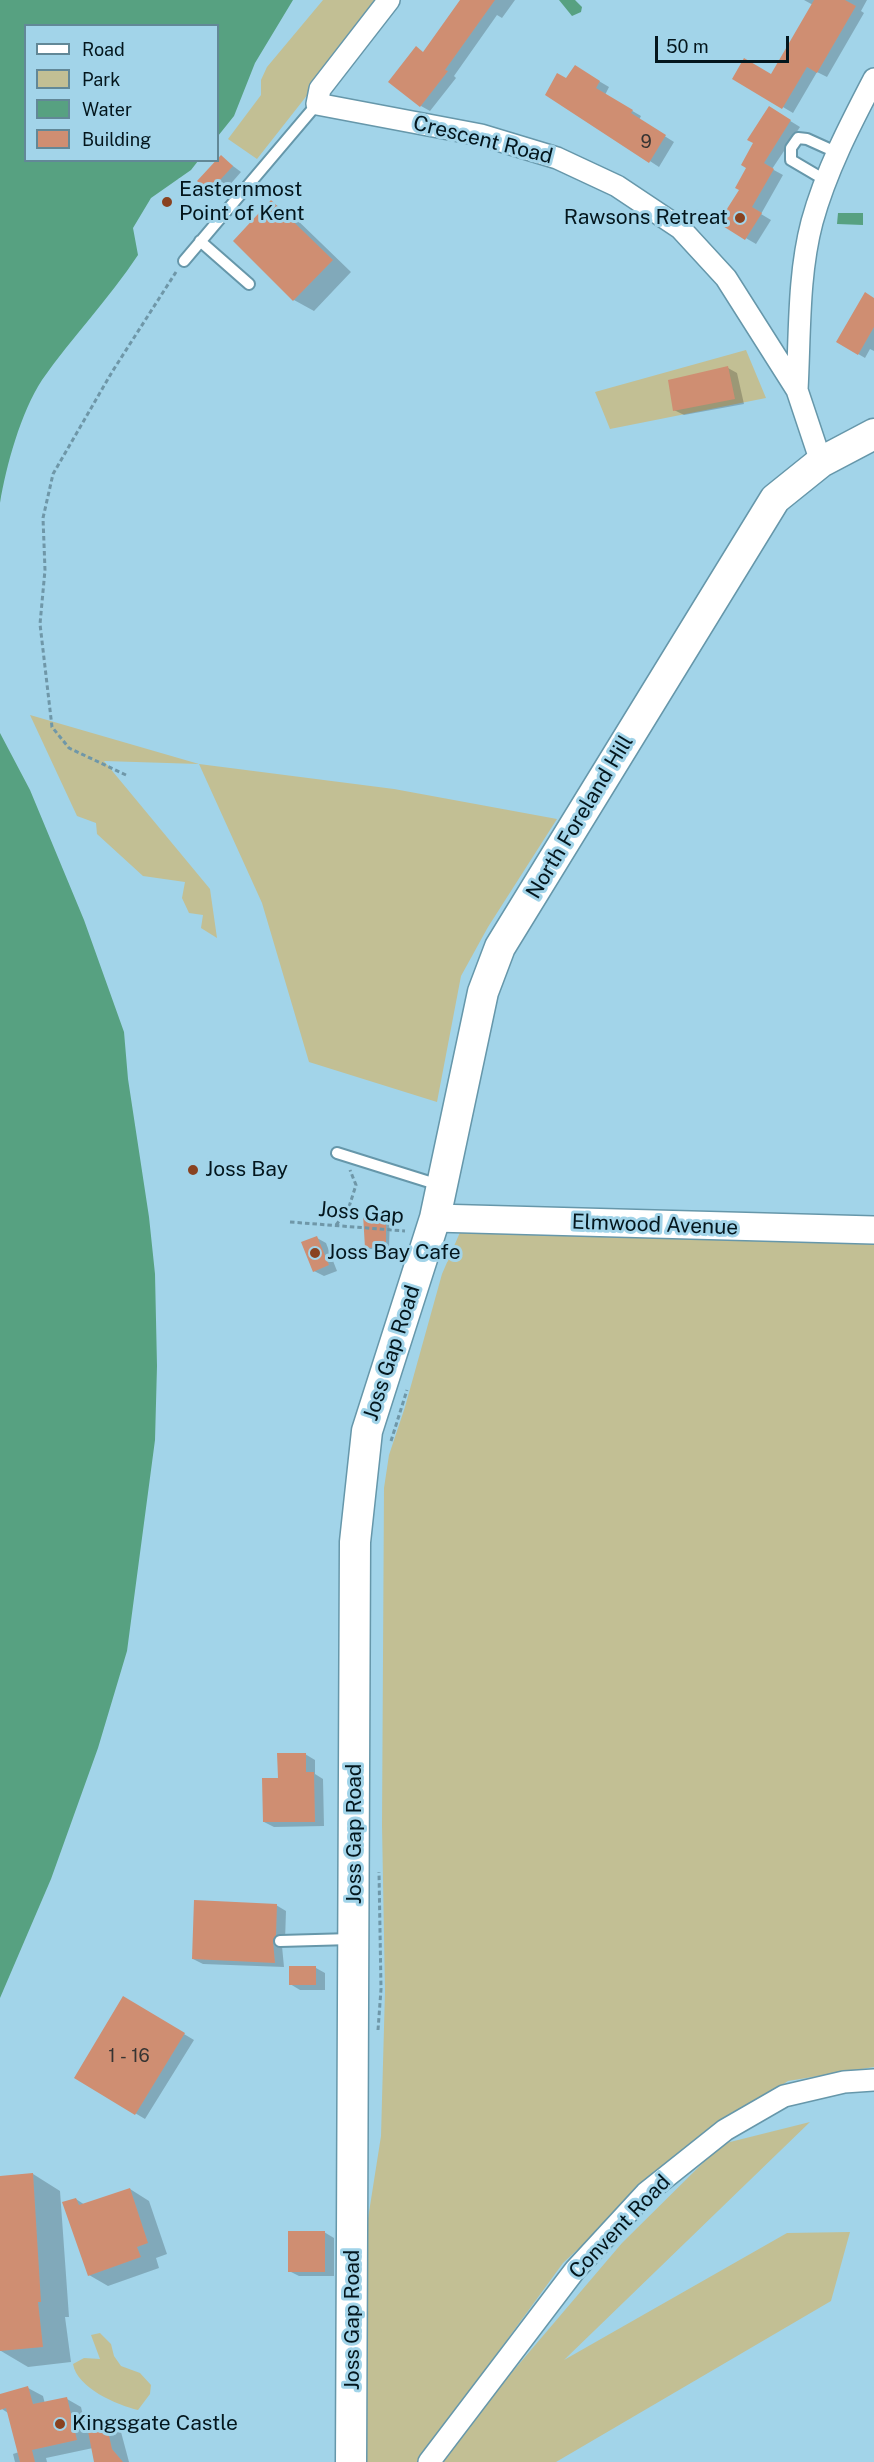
<!DOCTYPE html>
<style>
body{margin:0}
#map{position:relative;width:874px;height:2462px;overflow:hidden;background:#a2d4e9;font-family:"Public Sans",sans-serif}
canvas{display:block}
.legend{position:absolute;left:24px;top:24px;width:195px;height:138px;box-sizing:border-box;background:#a2d4e9;border:2px solid #628897;margin:0;padding:8px 10px;list-style:none;font-size:18px;color:#03161d}
.legend li{display:flex;align-items:center;gap:12px;height:30px}
.legend b{width:30px;border:2px solid #628897}
.scale{position:absolute;left:655px;top:36px;width:134px;height:27px;box-sizing:border-box;border:3px solid #03161d;border-top:0;padding-left:8px;font-size:18px;line-height:21px;white-space:nowrap;color:#03161d;-webkit-text-stroke:4px #a2d4e9;paint-order:stroke}
</style>
<div id="map">
<canvas width="874" height="2462"></canvas>
<ul class="legend">
<li><b style="height:8px;background:#fff"></b>Road</li>
<li><b style="height:16px;background:#c2bf94"></b>Park</li>
<li><b style="height:16px;background:#57a181"></b>Water</li>
<li><b style="height:16px;background:#cf8e72"></b>Building</li>
</ul>
<div class="scale">50 m</div>
</div>
<script>
const ctx = document.querySelector('canvas').getContext('2d');
ctx.lineJoin = 'round';
function fillPath(path, color) { ctx.fillStyle = color; ctx.fill(path, 'evenodd'); }
function trace(path, color, width, dash) { ctx.strokeStyle = color; ctx.lineWidth = width; ctx.lineCap = dash ? 'butt' : 'round'; ctx.setLineDash(dash || []); ctx.stroke(path); }
function label(font, color, halo, rows, align = 'center') {
  ctx.font = font + ' "Public Sans",sans-serif'; ctx.lineWidth = 6; ctx.setLineDash([]); ctx.textBaseline = 'middle'; ctx.strokeStyle = halo; ctx.fillStyle = color; for (const [text, x, y, turn = 0] of rows) {
    ctx.save(); ctx.translate(x, y); ctx.rotate((+turn || 0) * Math.PI / 180); ctx.textAlign = isNaN(turn) ? turn : align; if (halo) ctx.strokeText(text, 0, 0); ctx.fillText(text, 0, 0); ctx.restore();
  }
}
fillPath(new Path2D(`
 M323,0H382L257,159L228,139L261,95V80L267,67Z
 M746,350L766,398L610,429L595,392Z
 M30,715L199,764L394,789L557,819L488,927L461,976L437,1102L309,1062L262,903L199,764L104,761L210,889L217,938L201,928L203,915L189,913L182,898L185,882L143,876L97,834L96,823L77,816Z
 M461,1230L874,1241V2067L788,2081L720,2127L642,2190L563,2263L418,2462H363L364,2244L381,2136L385,1991L382,1825L384,1488L389,1455L405,1407L442,1274Z
 M810,2122L564,2360L787,2233L850,2232L831,2301L556,2462H441L502,2384L622,2243L722,2144Z
 M100,2333L111,2344L114,2356L121,2366L140,2373L151,2385L150,2394L138,2410C117,2405 77,2388 73,2364L84,2358L100,2359L91,2335Z`), '#c2bf94');
fillPath(new Path2D(`
 M0,0H293L255,63L234,116L218,136V26H26V160L198,161L191,170L151,198L133,228L138,255C109,299 72,337 42,380C21,412 6,466 0,503Z
 M559,0H575L582,7L581,12L572,16Z
 M838,213H863V225L837,224Z
 M0,733L30,790L84,920L124,1032L128,1079L149,1217L155,1274L157,1366L155,1440L127,1651L98,1748L51,1879L0,1998Z`), '#57a181');
fillPath(new Path2D(`
 M467,0H515L502,18L497,15L454,76L456,78L430,111L421,106L424,53Z
 M804,0H867L861,11L864,13L827,77L817,72L793,113L734,78L771,76L813,5Z
 M575,67L609,87L605,95L641,116L639,120L674,142L659,167L547,94L566,80Z
 M779,114L800,127L772,169L783,175L761,214L771,220L756,244L720,223L741,190L755,143Z
 M221,157L241,172L220,196L210,191Z
 M271,202L290,213L351,272L314,311L294,300L235,241Z
 M874,299V351L870,349L865,358L838,342Z
 M728,368L737,373L744,404L684,415L674,410Z
 M386,1216L390,1218L389,1248L370,1249L366,1247Z
 M317,1238L326,1243L337,1271L324,1276L314,1271Z
 M305,1754L315,1760V1774L323,1779L324,1826L274,1827L264,1822L279,1779Z
 M276,1905L286,1911L285,1941L282,1946L284,1967L203,1964L193,1959Z
 M316,1968L325,1973V1990H300L290,1984Z
 M124,1998L194,2040L145,2119L76,2078Z
 M33,2174L60,2191L69,2317H65L71,2362L28,2367L1,2351L0,2178Z
 M130,2189L149,2201L167,2254L156,2258L159,2268L108,2286L89,2275L76,2199L85,2205Z
 M324,2232L334,2238V2276H299L289,2271Z
 M28,2388L43,2396L45,2404L67,2399L81,2407L86,2428L106,2423L121,2432L129,2462H96L93,2448L46,2458L47,2462H15L13,2454L19,2452L8,2413L2,2409L0,2396Z`), '#0003');
fillPath(new Path2D(`
 M460,0H495L445,70L448,71L420,107L388,82L416,46L423,52Z
 M814,0H845L856,6L817,73L807,67L782,109L732,79L744,58L771,74Z
 M575,65L600,81L596,88L633,110L631,113L666,135L649,163L545,95L557,73L566,78Z
 M769,106L791,120L764,163L774,169L752,207L762,213L745,240L718,223L739,190L735,188L746,168L741,165L753,143L747,140Z
 M221,155L233,166L209,192L197,181Z
 M271,200L333,260L293,301L233,241Z
 M865,292L874,298V327L858,355L836,342Z
 M728,366L735,399L673,411L668,380Z
 M363,1214H386V1247L365,1248Z
 M317,1236L329,1265L313,1272L301,1242Z
 M277,1753H306V1772H314L315,1822H263L262,1778H278Z
 M194,1900L277,1904L276,1935L273,1941L275,1963L192,1959Z
 M289,1966H316V1985H289Z
 M123,1996L185,2033L135,2115L74,2078Z
 M33,2173L41,2302H38L43,2347L0,2351V2176Z
 M130,2188L148,2243L137,2247L141,2257L88,2276L62,2202L76,2198L79,2205Z
 M288,2231H325V2272H288Z
 M28,2386L33,2404L67,2397L77,2440L32,2450L35,2462H20L6,2408L0,2410V2394Z
 M106,2422L112,2449L123,2462H94L87,2426Z`), '#cf8e72');
const service = new Path2D(`
 M825,180L791,160V148L798,138L807,139L838,153
 M200,241L249,284
 M184,261L317,104
 M337,1153L439,1185
 M280,1941L351,1939`);
const minor = new Path2D(`
 M389,0L320,89L317,104L481,135L557,158L617,186L680,228L726,278L797,390L821,462
 M797,390C800,334 798,275 812,222C826,171 850,125 874,79
 M429,2462L575,2270L646,2193L725,2130L784,2096L844,2082L874,2080`);
const tertiary = new Path2D(`
 M435,1218L874,1230`);
const secondary = new Path2D(`
 M351,2462L355,1542L367,1431L435,1218L483,992L500,947L775,499L821,462L874,434`);
trace(service, '#6697aa', 14);
trace(minor, '#6697aa', 24);
trace(tertiary, '#6697aa', 30);
trace(secondary, '#6697aa', 33);
trace(new Path2D(`
 M126,775L69,748L52,727L40,624L45,570L43,518L53,474L112,372L176,272
 M290,1222L405,1231
 M336,1225L348,1210L356,1185L350,1170
 M391,1441L407,1390
 M378,2030L381,1989L379,1872`), '#6f97a8', 3, [4.5, 3]);
trace(service, '#fff', 10);
trace(minor, '#fff', 21);
trace(tertiary, '#fff', 27);
trace(secondary, '#fff', 30);
for (const [x, y, r, color] of [
 [167,202,6,"#894220"],
 [740,218,6,"#894220"],
 [193,1170,6,"#894220"],
 [315,1253,6,"#894220"],
 [60,2424,6,"#894220"]
]) { const dot = new Path2D(); dot.arc(x, y, r, 0, 2 * Math.PI); ctx.fillStyle = color; ctx.fill(dot); trace(dot, '#a2d4e9', 2); }
label('18px', '#363432', null, [
 ["9",646,142],
 ["1 - 16",129,2056]
]);
label('21px', '#03161d', '#a2d4e9', [
 ["Crescent Road",483,140,14],
 ["North Foreland Hill",580,817,-59],
 ["Joss Gap",361,1213,5],
 ["Elmwood Avenue",655,1225,2],
 ["Joss Gap Road",392,1353,-72],
 ["Joss Gap Road",355,1834,-90],
 ["Convent Road",620,2227,-46],
 ["Joss Gap Road",353,2320,-90]
]);
label('21px', '#03161d', '#a2d4e9', [
 ["Easternmost",179,190],
 ["Point of Kent",179,214],
 ["Rawsons Retreat",728,218,"right"],
 ["Joss Bay",205,1170],
 ["Joss Bay Cafe",327,1253],
 ["Kingsgate Castle",72,2424]
], 'left');
</script>
